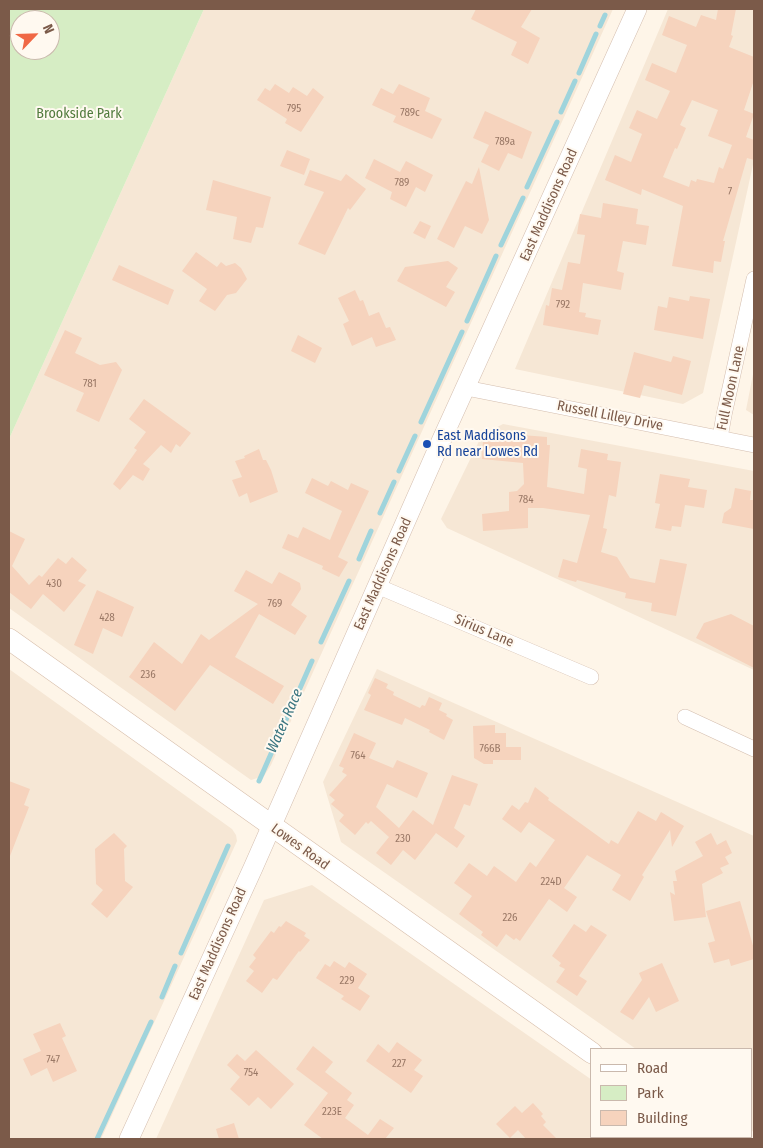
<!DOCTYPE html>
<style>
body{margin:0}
#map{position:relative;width:763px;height:1148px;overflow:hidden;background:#fef5e8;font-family:"Fira Sans Condensed",sans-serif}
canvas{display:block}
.frame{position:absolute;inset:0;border:10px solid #7b5a49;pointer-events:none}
.legend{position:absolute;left:590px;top:1048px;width:162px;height:90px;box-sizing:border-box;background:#fff9f0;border:1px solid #cab9ad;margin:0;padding:6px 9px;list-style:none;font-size:15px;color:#7b5a49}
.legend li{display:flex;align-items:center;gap:10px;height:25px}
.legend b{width:25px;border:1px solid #cab9ad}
.north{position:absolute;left:10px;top:10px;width:50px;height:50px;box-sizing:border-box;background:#fff9f0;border:1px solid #cab9ad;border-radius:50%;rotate:66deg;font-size:14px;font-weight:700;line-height:20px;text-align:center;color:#7b5a49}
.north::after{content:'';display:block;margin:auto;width:18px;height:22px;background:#f06845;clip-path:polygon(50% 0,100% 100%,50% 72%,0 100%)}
</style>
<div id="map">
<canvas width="763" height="1148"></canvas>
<div class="frame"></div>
<ul class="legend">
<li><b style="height:6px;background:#fff"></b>Road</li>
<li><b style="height:14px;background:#d6edc4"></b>Park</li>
<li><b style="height:14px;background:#f6d3bd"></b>Building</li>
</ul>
<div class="north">N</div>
</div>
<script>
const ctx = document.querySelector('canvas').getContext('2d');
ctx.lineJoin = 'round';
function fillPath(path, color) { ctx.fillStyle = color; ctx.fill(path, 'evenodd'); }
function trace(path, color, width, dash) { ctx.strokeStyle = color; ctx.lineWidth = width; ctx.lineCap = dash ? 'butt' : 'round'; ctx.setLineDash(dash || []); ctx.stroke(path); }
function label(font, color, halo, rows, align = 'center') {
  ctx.font = font + ' "Fira Sans Condensed",sans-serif'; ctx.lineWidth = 4; ctx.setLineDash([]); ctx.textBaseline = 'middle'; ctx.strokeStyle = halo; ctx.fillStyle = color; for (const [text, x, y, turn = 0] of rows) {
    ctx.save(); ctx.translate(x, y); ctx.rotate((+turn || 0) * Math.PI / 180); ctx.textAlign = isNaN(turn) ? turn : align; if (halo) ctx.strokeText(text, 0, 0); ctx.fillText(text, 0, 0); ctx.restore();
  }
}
fillPath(new Path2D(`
 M204,9H613L271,765L264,776L251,780L9,608V439Z
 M668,9H754V160L703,393L683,404L515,369Z
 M754,369V415L746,410Z
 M503,424L754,471V670L447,528L441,519L482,435Z
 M9,669L232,829L236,835L237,841L101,1139H9Z
 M377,669L754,836V1132L752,1131V1049H636L341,842L323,782Z
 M312,885L592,1080V1137H673L677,1139H156L264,900Z`), '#f6e7d5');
fillPath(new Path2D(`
 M9,9H204L9,439ZM20,20H50V50H20Z`), '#d6edc4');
trace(new Path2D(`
 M600,26L605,15
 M579,73L596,34
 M561,112L575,81
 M527,187L557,122
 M501,245L523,198
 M467,321L496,256
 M421,422L462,332
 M399,471L415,436
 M380,513L394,482
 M359,559L371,531
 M321,642L349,581
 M259,781L312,661
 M181,953L228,846
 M162,997L175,966
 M97,1139L151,1022`), '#9fd4dc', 5);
fillPath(new Path2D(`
 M476,9H532L521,27L540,38L528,64L511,55L517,42L471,19Z
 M718,9H736L731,35L733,36L729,47L754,57V80L744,110L754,114L746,137L754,140V160L747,158L723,241H725L721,262L714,261L713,273L672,266L683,206L642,189L641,195L605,180L615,155L631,162L642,134L629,128L637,110L657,119L670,91L645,80L652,63L676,73L687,45L662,35L669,16L696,27L701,15L716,20ZM692,100L718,110L708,136L732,145L723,169L719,167L714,183L697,179L696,182L691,180L689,187L663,177L675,148L677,149L686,128L680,125Z
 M275,84L289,93L293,87L307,96L313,88L324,97L301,132L285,123L287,119L257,100L265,88L270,91Z
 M399,84L430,98L425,111L442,119L432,139L393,122L396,116L372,105L381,88L393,94Z
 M485,111L532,132L522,159L508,153L499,171L481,162L489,145L473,138Z
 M287,150L310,159L304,175L280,166Z
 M374,159L400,172L406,161L433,175L425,192L416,187L406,207L390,199L392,192L365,178Z
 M479,167L489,220L482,234L465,226L454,248L437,239L466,181L472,184Z
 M310,170L341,181L346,174L366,189L350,210L348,208L325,255L298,244L324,192L304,185Z
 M213,180L271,197L263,228L256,227L251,243L233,239L237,217L206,210Z
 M603,203L638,209L636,224L649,226L646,245L623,241L617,271L624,273L621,290L583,283L579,312L586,313L585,317L601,320L598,335L543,325L546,305L549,306L552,288L562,290L568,262L580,264L585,235L577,234L580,214L601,218Z
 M420,221L431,226L425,239L413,233Z
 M196,252L217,267L221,262L226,266L235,263L241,268L247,279L236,293L227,295L215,311L199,301L207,289L182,271Z
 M448,261L458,268L446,287L455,292L446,307L397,281L405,267Z
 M119,265L174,290L168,305L112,280Z
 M355,290L360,301L363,300L369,316L379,312L386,328L390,327L396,340L376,347L372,337L352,346L343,324L349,321L338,298Z
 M690,296L710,299L703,339L654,330L658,306L667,308L669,297L689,301Z
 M65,330L82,338L75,353L100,365L116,362L122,370L99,422L76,411L84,393L44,375Z
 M298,335L322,348L315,363L291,351Z
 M634,352L671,362L673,356L691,361L682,395L644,385L640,398L623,394Z
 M144,399L191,433L180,447L176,444L171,453L161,445L143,464L150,469L143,481L133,475L120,490L113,484L137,450L134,448L146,432L129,419Z
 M496,433L547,437V445H550L547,487L584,494L587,469L578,467L581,449L608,454L607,460L621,462L616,497L609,495L603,528L607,529L601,552L617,557L630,578L655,583L660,559L687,564L676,616L651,611L652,603L625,598L626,593L577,580L576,582L558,577L563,559L577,563L590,515L543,508H528V528L483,531L482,514L509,511V492L517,491L524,484L523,463L482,459L483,440L495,441Z
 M259,449L263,460H266L271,470L278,492L250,503L247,493L239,497L232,480L242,477L235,461L245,458L244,456Z
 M660,474L690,479L688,487L707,490L704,508L685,505L681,527L672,526L671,531L655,528L660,504L655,503Z
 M312,478L328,486L331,481L348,490L351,483L369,491L338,557L348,562L339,577L322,569L323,566L282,548L288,534L298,538L303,527L330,540L342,511L305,493Z
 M735,488L751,491L750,500H754V529L722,523L724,513L731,508Z
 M9,531L25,539L12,566L29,585L39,575L42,577L58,558L66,564L72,557L87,570L78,581L86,585L64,612L43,594L31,609L9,592Z
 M246,570L272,584L279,572L300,583L301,589L291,605L307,616L295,635L259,614L235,657L284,686L273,704L210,665L175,711L129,677L154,642L182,664L201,634L209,640L258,604L234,591Z
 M97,590L134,607L122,637L103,628L93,654L74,645Z
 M731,614L754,626V668L696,638L704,623Z
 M375,678L388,684L386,688L394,692L393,695L420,708L422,705L425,706L429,697L442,703L439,710L447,714L446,716L453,720L444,740L429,732L430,730L405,718L402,725L364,710L371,695L368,693Z
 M495,725V733H506V747H521V760H493V764H484L474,758L473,726Z
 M354,733L376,743L369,758L393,768L397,760L428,773L417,798L387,784L376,807L399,828L413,810L433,825L452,775L478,784L470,806L464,804L454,828L465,836L457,848L436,833L415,860L403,850L391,865L376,853L389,837L371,821L368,824L366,822L355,835L339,821L344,815L331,804L335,800L329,795L347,775L342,772L344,768L339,766Z
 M9,781L30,789L24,805L29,807L10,856Z
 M535,787L549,798L548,800L609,844L611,840L618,844L638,811L656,821L661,812L684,826L672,847L670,830L642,875L644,877L630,901L612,890L621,875L587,855L564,888L577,897L567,912L549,899L520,941L516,938L514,940L506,934L497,947L481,935L483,932L459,914L472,896L454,883L469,863L487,876L494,866L516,882L530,862L536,867L555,840L529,822L521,833L502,819L512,805L519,810L525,802L528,803Z
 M114,833L127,846L124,849L125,881L133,887L107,918L91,904L103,890L96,884L95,849Z
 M711,833L717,845L726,840L732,853L725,857L729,864L720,868L723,873L702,884L706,917L674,921L670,892L675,895L673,881H677L675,871L703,856L695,842Z
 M740,901L754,949V959L731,966L729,959L714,963L708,943L715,941L706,911Z
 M286,921L306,933L304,936L310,940L300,952L299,951L277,980L273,978L262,993L246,981L254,971L249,967L256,958L253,955L271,931L274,933L279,926L281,927Z
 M574,924L586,932L591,925L607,935L579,976L587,981L577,996L556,982L565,969L559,966L561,963L552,956Z
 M334,961L345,968L349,962L367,974L358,988L370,996L360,1011L341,999L344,996L316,978L325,964L330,967Z
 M662,963L679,1001L656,1012L649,997L633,1020L620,1012L642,980L639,973Z
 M60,1023L66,1036L62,1038L77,1071L53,1082L47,1068L31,1076L23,1059L41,1051L33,1034Z
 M397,1042L422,1060L414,1070L423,1076L411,1093L366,1061L378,1044L389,1053Z
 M313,1046L333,1062L325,1072L352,1093L347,1100L354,1105L345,1118L368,1135L380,1119L394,1128L385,1139H323L304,1125L328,1093L296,1069Z
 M256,1050L294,1084L271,1109L258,1097L249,1106L230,1089L240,1077L227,1065L237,1054L245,1061Z
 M533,1103L543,1114L541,1116L546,1122L543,1125L557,1139H526L518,1130L510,1138L496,1124L515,1106L522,1113Z
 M234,1123L239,1139H219L216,1129Z`), '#f6d3bd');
const minor = new Path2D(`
 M466,388L754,445
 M720,438L724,415L754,279
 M377,586L591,677
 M685,717L754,749`);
const tertiary = new Path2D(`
 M129,1139L253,868L442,439L637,9`);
const secondary = new Path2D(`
 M9,639L592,1053
 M709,1137L712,1139`);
trace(minor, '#d4beaf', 16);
trace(tertiary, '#d4beaf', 20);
trace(secondary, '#d7beab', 22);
trace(minor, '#fff', 15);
trace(tertiary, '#fff', 19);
trace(secondary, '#fff', 21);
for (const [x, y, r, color] of [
 [427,444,5,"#1a4fb4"]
]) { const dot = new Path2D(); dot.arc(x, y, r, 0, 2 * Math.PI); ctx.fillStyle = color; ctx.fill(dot); trace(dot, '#fff9f0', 2); }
label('11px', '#9a7866', null, [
 ["795",294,109],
 ["789c",410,113],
 ["789a",505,142],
 ["789",402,183],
 ["7",730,192],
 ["792",563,305],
 ["781",90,384],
 ["784",526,500],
 ["430",54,584],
 ["769",275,604],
 ["428",107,618],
 ["236",148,675],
 ["766B",490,749],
 ["764",358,756],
 ["230",403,839],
 ["224D",551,882],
 ["226",510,918],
 ["229",347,981],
 ["747",53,1060],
 ["227",399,1064],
 ["754",251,1073],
 ["223E",332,1112]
]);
label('14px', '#517b3d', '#fff9f0', [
 ["Brookside Park",79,114]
]);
label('14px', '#7b5a49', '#fff9f0', [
 ["East Maddisons Road",549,205,-66],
 ["Full Moon Lane",731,388,-78],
 ["Russell Lilley Drive",610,416,11],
 ["East Maddisons Road",383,574,-66],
 ["Sirius Lane",484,631,23],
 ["Lowes Road",300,847,36],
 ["East Maddisons Road",218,944,-66]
]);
label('14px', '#164399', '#fff9f0', [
 ["East Maddisons",437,436],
 ["Rd near Lowes Rd",437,452]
], 'left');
label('italic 15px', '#3b7681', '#fff9f0', [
 ["Water Race",285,721,-66]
]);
</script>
